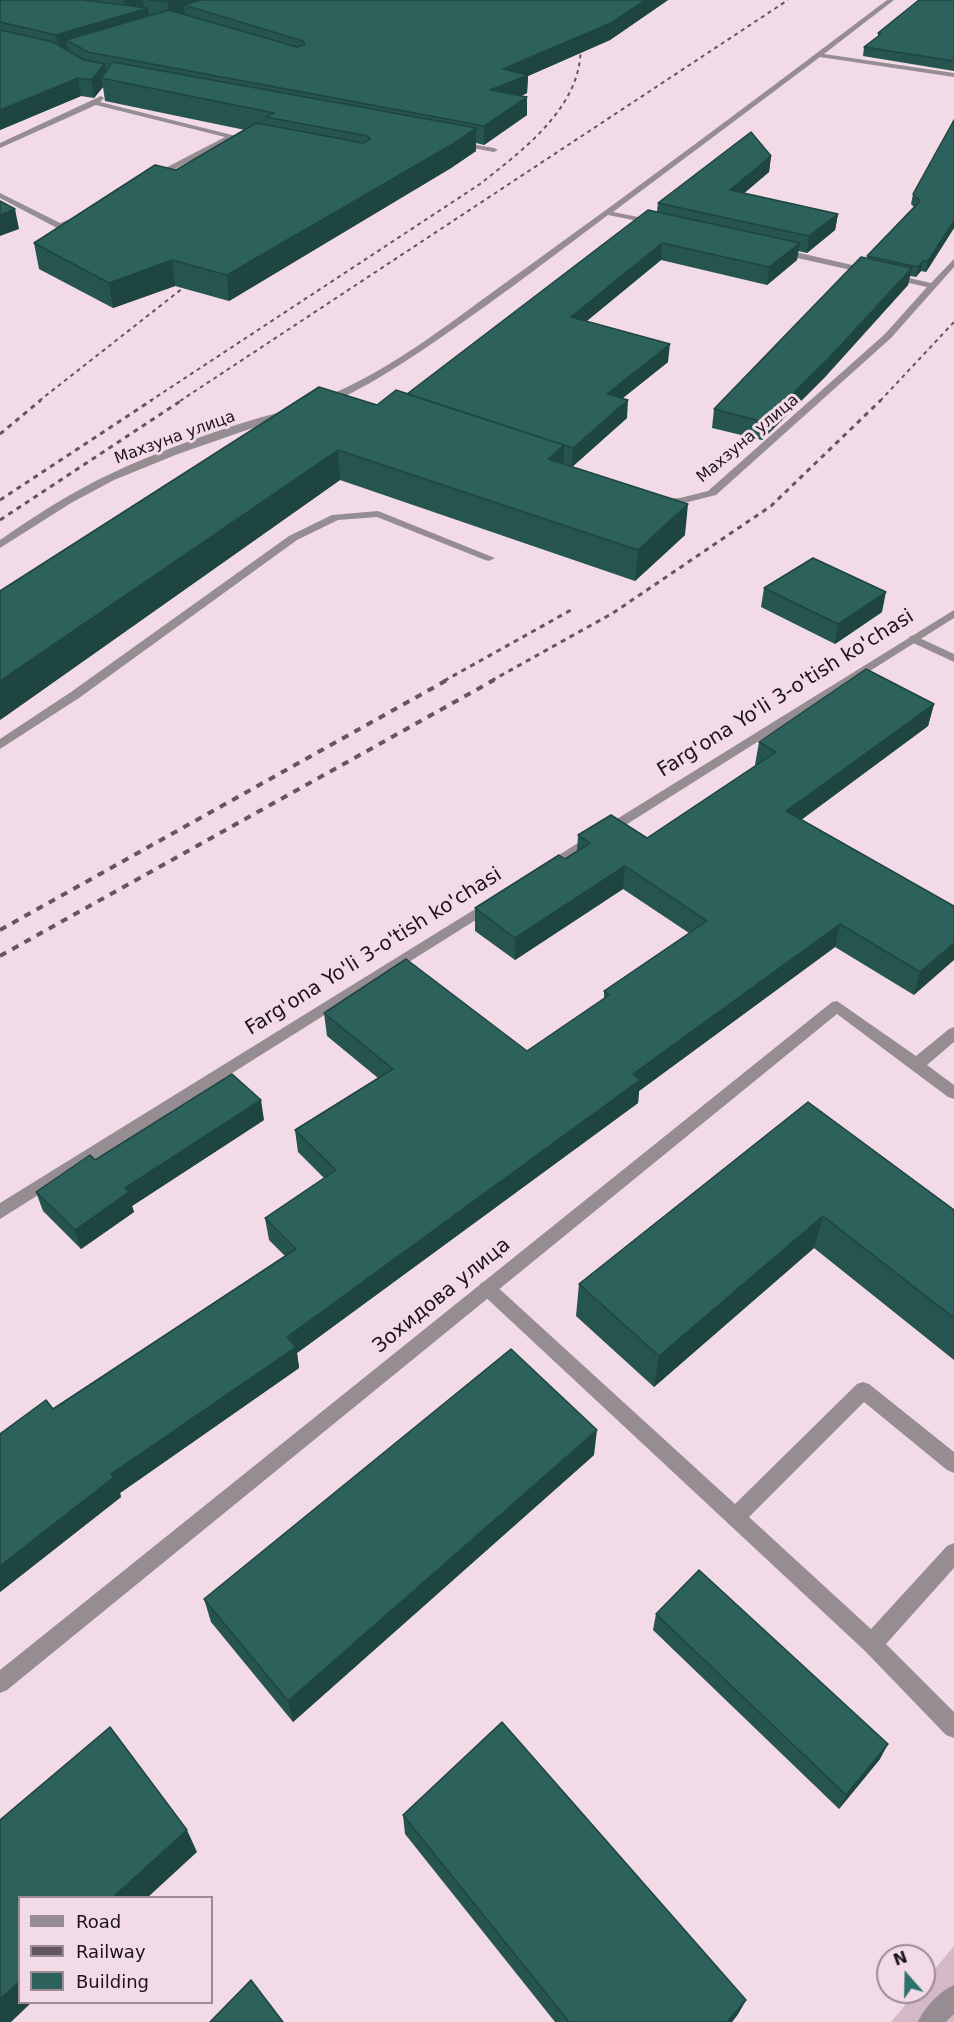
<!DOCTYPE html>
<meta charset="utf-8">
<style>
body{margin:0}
#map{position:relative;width:954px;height:2022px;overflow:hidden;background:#f2dae7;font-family:"DejaVu Sans",sans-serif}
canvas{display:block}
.legend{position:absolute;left:18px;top:1896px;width:195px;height:108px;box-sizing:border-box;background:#f2dae7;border:2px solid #9c8b94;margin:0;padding:8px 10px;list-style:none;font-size:18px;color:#1c1418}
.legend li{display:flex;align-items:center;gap:12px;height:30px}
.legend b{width:30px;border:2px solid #9c8b94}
.north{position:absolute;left:876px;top:1944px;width:60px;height:60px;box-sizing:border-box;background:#f2dae7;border:2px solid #9c8b94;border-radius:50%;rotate:340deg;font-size:16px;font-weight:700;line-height:24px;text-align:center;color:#1c1418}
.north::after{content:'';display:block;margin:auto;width:21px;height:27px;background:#2c746b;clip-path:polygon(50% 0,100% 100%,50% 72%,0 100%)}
</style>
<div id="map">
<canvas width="954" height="2022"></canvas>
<ul class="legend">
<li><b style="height:8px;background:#968d92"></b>Road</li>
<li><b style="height:8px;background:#63565d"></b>Railway</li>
<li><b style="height:16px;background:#2c625b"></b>Building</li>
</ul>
<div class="north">N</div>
</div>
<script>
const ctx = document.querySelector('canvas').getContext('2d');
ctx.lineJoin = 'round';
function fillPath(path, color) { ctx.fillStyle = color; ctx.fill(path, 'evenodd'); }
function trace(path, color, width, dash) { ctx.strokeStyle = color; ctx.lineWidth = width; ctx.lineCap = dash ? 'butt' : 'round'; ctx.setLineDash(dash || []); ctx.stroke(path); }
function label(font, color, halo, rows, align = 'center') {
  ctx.font = font + ' "DejaVu Sans",sans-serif'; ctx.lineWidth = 6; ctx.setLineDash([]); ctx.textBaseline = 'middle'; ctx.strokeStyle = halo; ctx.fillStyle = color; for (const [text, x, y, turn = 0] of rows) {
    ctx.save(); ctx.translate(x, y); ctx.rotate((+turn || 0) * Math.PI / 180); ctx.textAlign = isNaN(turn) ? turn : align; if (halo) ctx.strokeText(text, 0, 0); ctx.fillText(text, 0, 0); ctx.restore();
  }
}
fillPath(new Path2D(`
 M954,1946V2022H891L916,1992H924V1982Z`), '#d4b8c8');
fillPath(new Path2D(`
 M101,96L104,98L100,102L256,141L252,143L233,139L155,179H152V175L225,137L96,105L0,148V143Z
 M0,193L60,223L81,215L85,217L63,228H57L0,198Z
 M378,511L495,558L489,561L485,560L377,517L338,520L297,540L79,698L0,749V739L71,692L289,536L332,515Z
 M913,635L954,654V662L909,641V637Z
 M487,1281L493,1283L735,1504L857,1384L863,1382L869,1384L954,1452V1473L947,1470L864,1402L749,1517L871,1629L947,1546L954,1543V1568L886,1644L954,1712V1738L946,1735L865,1651L481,1293L478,1288L481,1283Z
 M954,1985V2014L946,2022H918C924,2008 940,1991 954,1985Z`), '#968d92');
fillPath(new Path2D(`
 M887,0H894L824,54L954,73V77L820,57L613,212L658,221V225L608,215C566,246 358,408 320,403V399C396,369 459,315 526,268C648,180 768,90 887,0Z
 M453,141L494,148L498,150L494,152L456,145Z
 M778,248L931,283L954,259V267L891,338L716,495L680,504L657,503V499L680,498L708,491L885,334L927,287L775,253V249Z
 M284,411L289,414L287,416L178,454L114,480L71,503L0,548V540C29,520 59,500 90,484C146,455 223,427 284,411Z
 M954,610V618L551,872H541L539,869L541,866Z
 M493,898L498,900L500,903L498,906L0,1219V1203Z
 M837,1001L916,1056L949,1029L954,1027V1042L927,1065L954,1085V1099L948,1097L837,1014L7,1690L0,1693V1670L832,1002Z`), '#968d92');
trace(new Path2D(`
 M39,401L197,277
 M150,401L480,184C519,153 574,113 580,59C581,52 580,43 579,36
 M180,401L788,0
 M880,401L954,322`), '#63565d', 2, [4, 4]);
trace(new Path2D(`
 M0,434L41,400
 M0,500L152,400
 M0,520L182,400
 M444,681L571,610
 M491,681L613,613L771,506L881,400`), '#63565d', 3, [5, 5]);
trace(new Path2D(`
 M0,930L447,680
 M0,956L494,680`), '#63565d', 4, [7, 7]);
fillPath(new Path2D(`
 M0,0H668L610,40L528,76L527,93L521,96L527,115L484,145L476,143V151L451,168L229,301L175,286L113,308L39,269L34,243L176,170L245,130L105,101L103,87L94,98L81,96L0,130Z
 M954,0V71L863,56L864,47L878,37V33Z
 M954,120V228L926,272L921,271L916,277L910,276L908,285L825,377L762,440L712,428L714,409L867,258V256L914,207L911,204L913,194Z
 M771,156L769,172L744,193L838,214L835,230L807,253L798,251L797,260L767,285L661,260L586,321L668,362L623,398L627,418L572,467L685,535L635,581L340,480L0,720L377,405L407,394L657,212L658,203Z
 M764,588L882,612L835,644L761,607Z
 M934,704L928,726L801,820L954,906L914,995L835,947L639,1091L638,1103L297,1353L299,1368L120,1493L121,1497L0,1592V1434L53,1409L285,1256L269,1240L265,1218L324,1178L298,1152L295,1130L378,1078L327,1036L324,1013L527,1051L604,999V991L689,933L623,889L515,960L475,931V908L565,859L577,851L578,835L647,838L756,766L755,765L759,742Z
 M808,1102L954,1210V1360L814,1248L654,1387L576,1316L579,1284Z
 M264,1120L132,1206L134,1212L81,1249L43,1211L36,1192L95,1160Z
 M594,1455L293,1722L211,1622L204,1599Z
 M656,1614L880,1759L839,1809L653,1630Z
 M403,1815L746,2000L738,2014L732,2022H555L405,1834Z`), '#26544e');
fillPath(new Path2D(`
 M124,0H143L144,8L126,14Z
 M174,0H231L184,5L185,14L170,19L168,2Z
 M645,0H668L610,40L528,76L527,93L490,109V90L503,69Z
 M148,8L150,25L66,40L68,49L59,52L56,35Z
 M105,64L107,79L101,78L103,87L94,98L91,80Z
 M78,78L81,96L0,130V110Z
 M527,97V115L484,145V126Z
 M476,128V151L451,168L229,301L227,275Z
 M771,156L769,172L728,207L730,190Z
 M15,209L19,229L0,236V215Z
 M838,214L835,230L807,253L809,236Z
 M954,221V228L926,272L928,261Z
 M662,243L661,260L570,335L571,317Z
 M800,243L797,260L767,285L769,267Z
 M172,260L175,286L113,308L109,283Z
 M923,261L921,271L916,277L918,267Z
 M912,268L908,285L825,377L762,440L764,422Z
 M670,344L668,362L605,412L607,394Z
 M628,400L627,418L572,467L573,448Z
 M564,445L563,475L548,459Z
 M338,450L340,480L0,720V681Z
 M688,504L685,535L635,581L638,550Z
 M886,592L882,612L835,644L838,624Z
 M934,704L928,726L782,834L786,811Z
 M625,866L623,889L515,960V938Z
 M840,924L835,947L639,1091L638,1103L297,1353L299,1368L120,1493L121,1497L0,1592V1566L111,1474L287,1337L633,1074Z
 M954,943V960L914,995L920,972Z
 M261,1100L264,1120L132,1206L134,1212L81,1249L75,1230L125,1188Z
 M823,1216L814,1248L654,1387L659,1356Z
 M597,1430L594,1455L293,1722L288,1701Z
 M888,1744L880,1759L839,1809L846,1795Z
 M187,1830L197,1852L147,1898H112Z
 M20,1981V2002H32L11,2022H0V1999Z
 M746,2000L738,2014L732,2022H727Z`), '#1f4540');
const building = new Path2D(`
 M0,0H82L148,8L56,35L0,22Z
 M150,0H174L168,2Z
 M201,0H645L611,23L503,69L528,75L490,90L527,97L484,126L88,52L66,40L169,10L297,47L305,45L303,41L184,5Z
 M919,0H954V61L864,47L881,34L878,33Z
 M0,30L53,42L84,60L105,64L91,80L78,78L0,110Z
 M113,62L476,128L451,145L227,275L172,260L109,283L34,243L155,165L176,170L256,123L363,143L370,139L368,136L266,117L274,113L101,78Z
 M954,120V221L928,261H923L918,267L867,256L920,201L913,194Z
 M751,132L771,156L730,190L838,214L809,236L658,203Z
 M0,201L15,209L0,215Z
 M648,210L800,243L769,267L662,243L571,317L670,344L607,394L628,400L573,448L407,394Z
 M861,257L912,268L828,359L764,422L714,409Z
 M319,387L377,405L396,390L564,445L548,459L688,504L638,550L338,450L0,681V591Z
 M813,558L886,592L838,624L764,588Z
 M866,669L934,704L786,811L954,906V943L920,972L840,924L633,1074L640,1080L287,1337L296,1347L111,1474L114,1477L0,1566V1434L46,1400L53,1409L296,1249L265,1218L336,1170L295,1130L393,1069L324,1013L406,959L527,1051L609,995L604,991L707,921L625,866L515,938L475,908L559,855L565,859L590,843L578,835L611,815L647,838L776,752L759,742Z
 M232,1074L261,1100L125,1188L129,1192L75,1230L36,1192L90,1155L95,1160Z
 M808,1102L954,1210V1318L823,1216L659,1356L579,1284Z
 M511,1349L597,1430L288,1701L204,1599Z
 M699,1570L888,1744L846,1795L656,1614Z
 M502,1722L746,2000L727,2022H569L403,1815Z
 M110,1727L187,1830L112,1898H20V1981L0,1999V1820Z
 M251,1980L283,2022H210Z`);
fillPath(building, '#2c625b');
trace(building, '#1f4540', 1.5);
label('16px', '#1c1418', '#f2dae7', [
 ["Махзуна улица",175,438,-20],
 ["Махзуна улица",748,439,-40]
]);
label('20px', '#1c1418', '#f2dae7', [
 ["Farg'ona Yo'li 3-o'tish ko'chasi",786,694,-32],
 ["Farg'ona Yo'li 3-o'tish ko'chasi",374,952,-32],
 ["Зохидова улица",442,1296,-39]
]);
</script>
